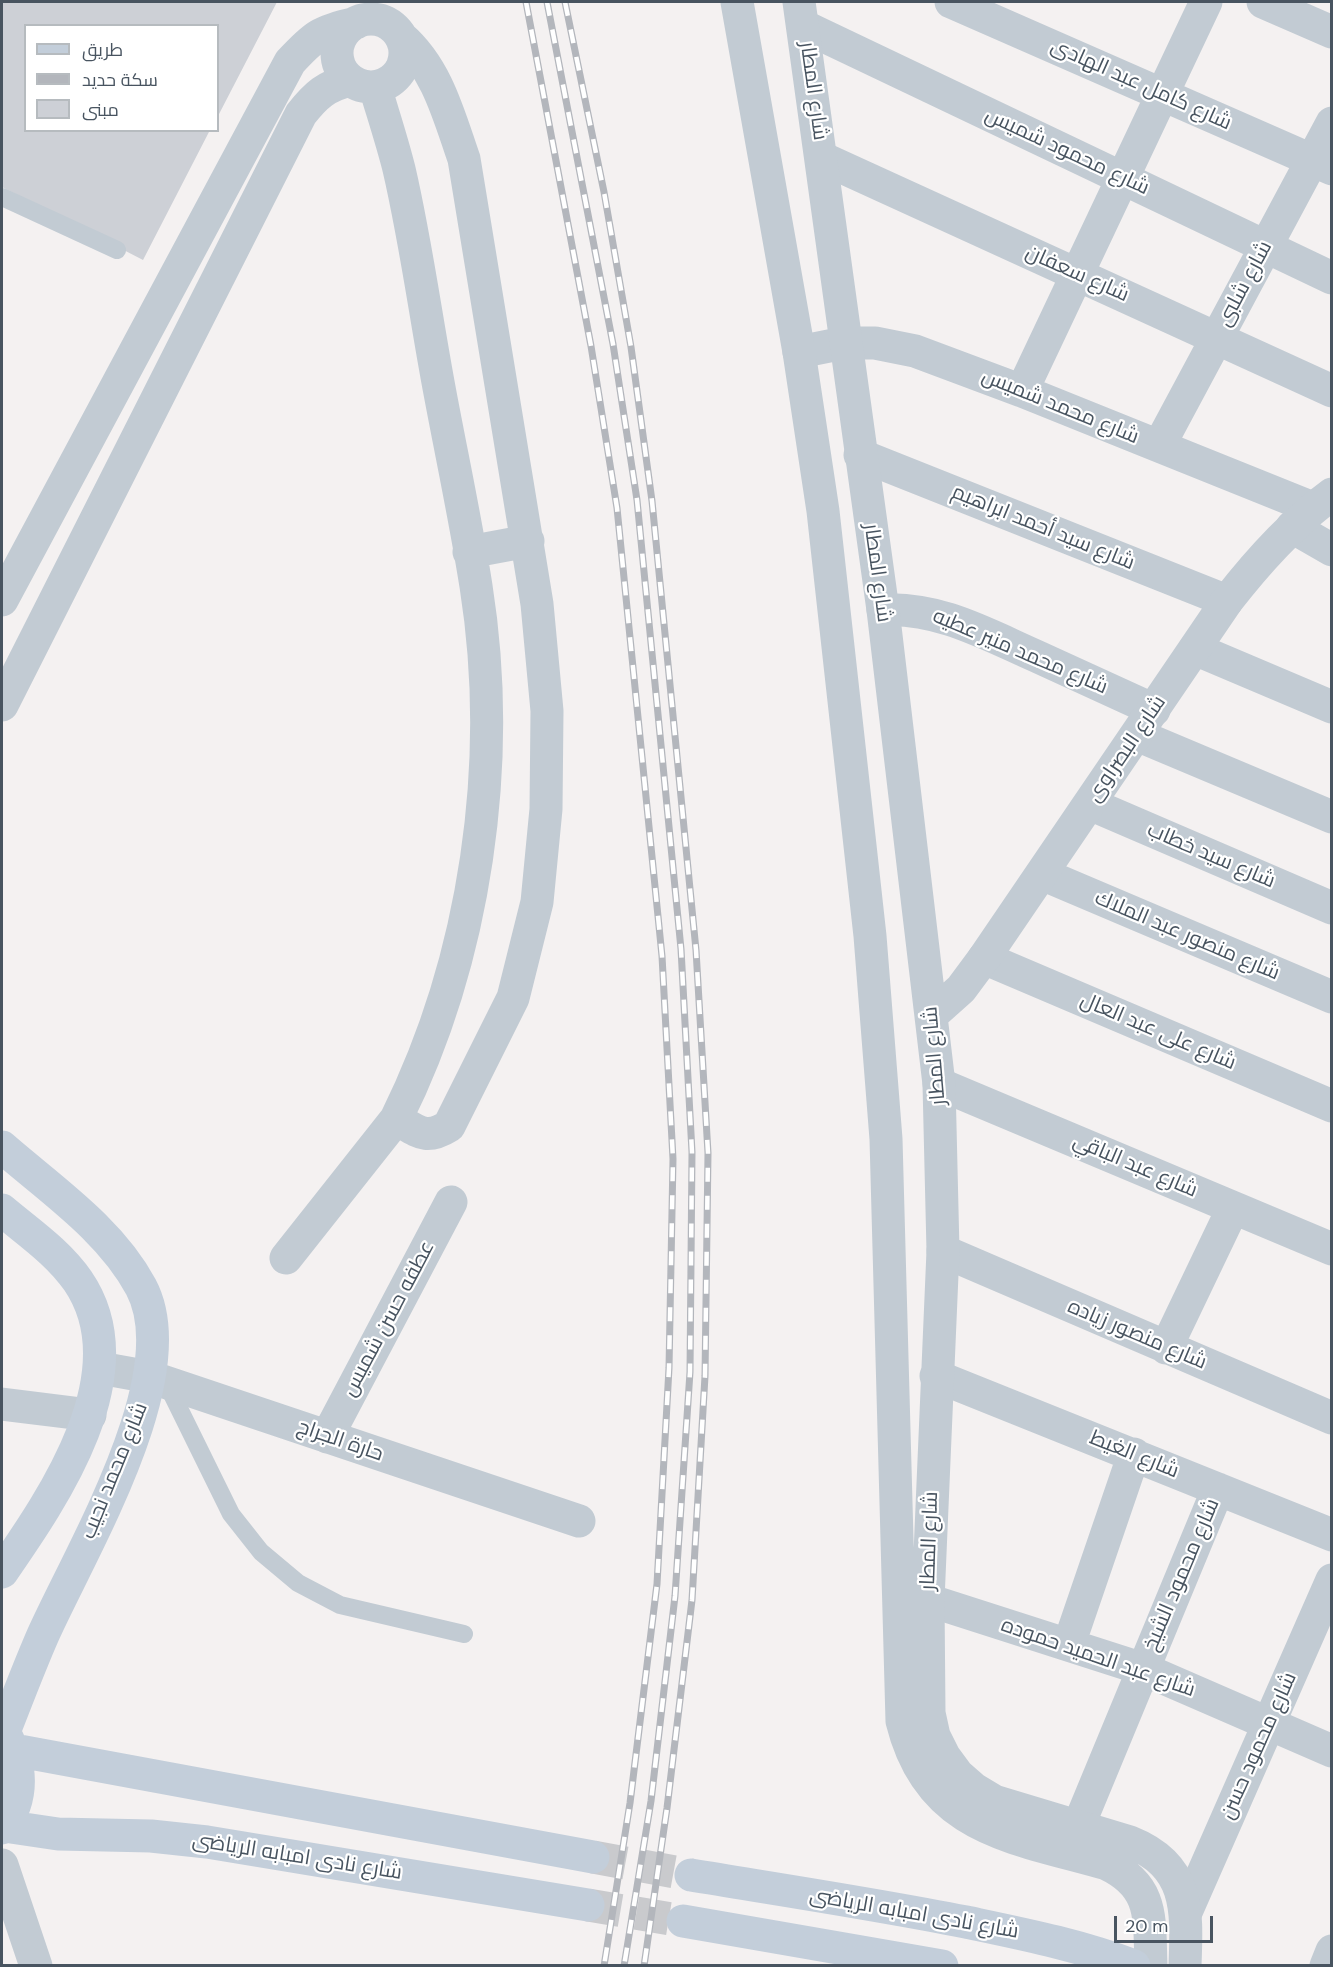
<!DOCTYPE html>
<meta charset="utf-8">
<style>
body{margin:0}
#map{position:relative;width:1333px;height:1967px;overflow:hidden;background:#f4f1f1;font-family:"DM Sans",Cairo,sans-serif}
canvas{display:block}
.frame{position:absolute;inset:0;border:3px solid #485460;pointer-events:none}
.legend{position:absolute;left:24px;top:24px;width:195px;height:108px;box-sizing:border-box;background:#fff;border:2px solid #b6bbbf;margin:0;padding:8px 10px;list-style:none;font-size:18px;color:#485460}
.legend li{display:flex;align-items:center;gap:12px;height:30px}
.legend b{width:30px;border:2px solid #b6bbbf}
.scale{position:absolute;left:1114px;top:1916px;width:99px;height:27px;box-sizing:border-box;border:3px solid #485460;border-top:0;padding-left:8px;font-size:18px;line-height:21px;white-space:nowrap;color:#485460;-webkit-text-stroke:4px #fff;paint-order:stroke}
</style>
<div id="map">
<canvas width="1333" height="1967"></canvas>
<div class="frame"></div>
<ul class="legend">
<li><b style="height:8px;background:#c3ceda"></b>طريق</li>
<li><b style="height:8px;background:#b3b6bc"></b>سكة حديد</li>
<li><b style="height:16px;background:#cdd0d6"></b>مبنى</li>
</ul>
<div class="scale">20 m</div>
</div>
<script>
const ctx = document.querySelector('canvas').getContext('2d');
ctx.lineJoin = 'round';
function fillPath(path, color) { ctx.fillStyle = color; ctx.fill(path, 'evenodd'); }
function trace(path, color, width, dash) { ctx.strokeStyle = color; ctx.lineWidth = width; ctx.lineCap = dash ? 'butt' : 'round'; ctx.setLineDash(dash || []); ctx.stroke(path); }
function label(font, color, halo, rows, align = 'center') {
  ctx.font = font + ' "DM Sans",Cairo,sans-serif'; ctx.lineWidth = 4.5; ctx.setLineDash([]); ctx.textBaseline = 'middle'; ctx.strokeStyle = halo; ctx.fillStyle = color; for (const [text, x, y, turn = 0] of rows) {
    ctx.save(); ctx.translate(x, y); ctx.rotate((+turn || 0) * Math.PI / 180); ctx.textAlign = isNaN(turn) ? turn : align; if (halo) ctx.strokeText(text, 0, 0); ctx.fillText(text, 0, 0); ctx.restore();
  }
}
fillPath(new Path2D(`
 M2,2H277L218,116V26H26V130H210L143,260L2,187Z`), '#cdd0d6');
trace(new Path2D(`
 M593,1857L691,1875
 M588,1905L683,1921`), '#c9cacd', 33, [33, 16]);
trace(new Path2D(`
 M2,197L117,250
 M166,1382L231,1514L261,1552L298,1583L340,1605L464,1634`), '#c2cbd3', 18);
trace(new Path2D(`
 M951,2L1332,169
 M1263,2L1332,32
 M337 53a34 34 0 1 1 68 0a34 34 0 1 1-68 0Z
 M803,26L1332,278
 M822,158L1332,391
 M799,352L844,343H875L915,351L1022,391L1313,508
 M1022,391L1206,2
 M1159,446L1332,123
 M860,455L1227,601
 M1292,527L1332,550
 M469,552L528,541
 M2,600L290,62C314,36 320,31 356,23
 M883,610C939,607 986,634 1036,656C1075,674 1114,692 1154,710
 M1195,649L1332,707
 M2,705L301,114C316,95 326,86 350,80
 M1137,735L1332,817
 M1090,804L1332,908
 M1042,874L1332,997
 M984,958L1332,1106
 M939,1084L1332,1249
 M396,1119C418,1131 425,1141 449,1126L513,998L537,902L546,809L547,711L537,604L464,159C449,116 437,68 401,37
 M943,1251L1332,1418
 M286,1258L396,1119C476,958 504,763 476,586C466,522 452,457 440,393C426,319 416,242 399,169C392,141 383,114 375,87
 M1166,1348L1233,1208
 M100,1368L150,1377L579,1521
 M936,1376L1332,1535
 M2,1404L90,1415
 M327,1437L451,1202
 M928,1600L1143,1669L1332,1751
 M1069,1644L1134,1454
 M1078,1827L1218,1489
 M1186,1912L1332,1580
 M1326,1966L1332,1951`), '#c2cbd3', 33);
trace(new Path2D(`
 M737,2L799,352L823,511L870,936L886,1139L902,1721C929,1831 1014,1837 1107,1864C1155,1887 1149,1919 1151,1966
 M799,2L883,610L939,1084L943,1251L928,1600L929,1713L934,1736L944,1756L958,1775L974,1789L994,1801L1130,1842C1190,1866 1187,1910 1185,1966
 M933,1014L961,989L984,958L1227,601C1258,561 1291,524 1332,494
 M2,1865L36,1966`), '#c2cbd3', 33);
trace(new Path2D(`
 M2,1147C50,1189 110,1229 141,1287C188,1375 80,1552 43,1635C29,1667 17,1699 4,1732
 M2,1210C28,1232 58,1252 78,1281C140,1372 54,1497 2,1572
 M14,1750L593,1857
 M4,1826L58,1834L151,1836L207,1842L588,1905
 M2,1828C25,1798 22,1764 4,1732
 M691,1875C782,1890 875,1904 966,1922C1023,1934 1079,1945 1134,1966
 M683,1921L942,1966`), '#c3ceda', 33);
const rail = new Path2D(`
 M526,2L591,346L617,508L662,956L673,1159L669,1368L657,1584L630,1803L604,1966
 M547,2L613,344L637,500L681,949L692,1152L690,1372L675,1596L651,1801L624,1966
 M565,2L604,192L631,347L652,501L696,950L708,1153L705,1376L692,1600L667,1808L644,1966`);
trace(rail, '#b3b6bc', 7);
trace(rail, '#fff', 4.5, [14]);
label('21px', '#485460', '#fff', [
 ["شارع كامل عبد الهادى",1141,85,24],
 ["شارع المطار",813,91,82],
 ["شارع محمود شميس",1067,152,25],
 ["شارع سعفان",1077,274,24],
 ["شارع شلبى",1245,284,-62],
 ["شارع محمد شميس",1060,407,22],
 ["شارع سيد أحمد ابراهيم",1043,528,22],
 ["شارع المطار",877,573,82],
 ["شارع محمد منير عطيه",1020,652,23],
 ["شارع البصراوى",1127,749,-56],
 ["شارع سيد خطاب",1211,856,23],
 ["شارع منصور عبد الملاك",1187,936,23],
 ["شارع على عبد العال",1158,1032,23],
 ["شارع المطار",935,1056,-95],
 ["شارع عبد الباقي",1135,1166,23],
 ["عطفه حسن شميس",389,1319,-62],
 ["شارع منصور زياده",1137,1335,23],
 ["حارة الجراج",340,1441,19],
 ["شارع الغيط",1134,1455,22],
 ["شارع محمد نجيب",115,1471,-68],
 ["شارع المطار",930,1541,-88],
 ["شارع محمود الشيخ",1182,1575,-67],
 ["شارع عبد الحميد حموده",1098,1658,19],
 ["شارع محمود حسن",1259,1746,-66],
 ["شارع نادى امبابه الرياضى",297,1857,9],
 ["شارع نادى امبابه الرياضى",914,1914,10]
]);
</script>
